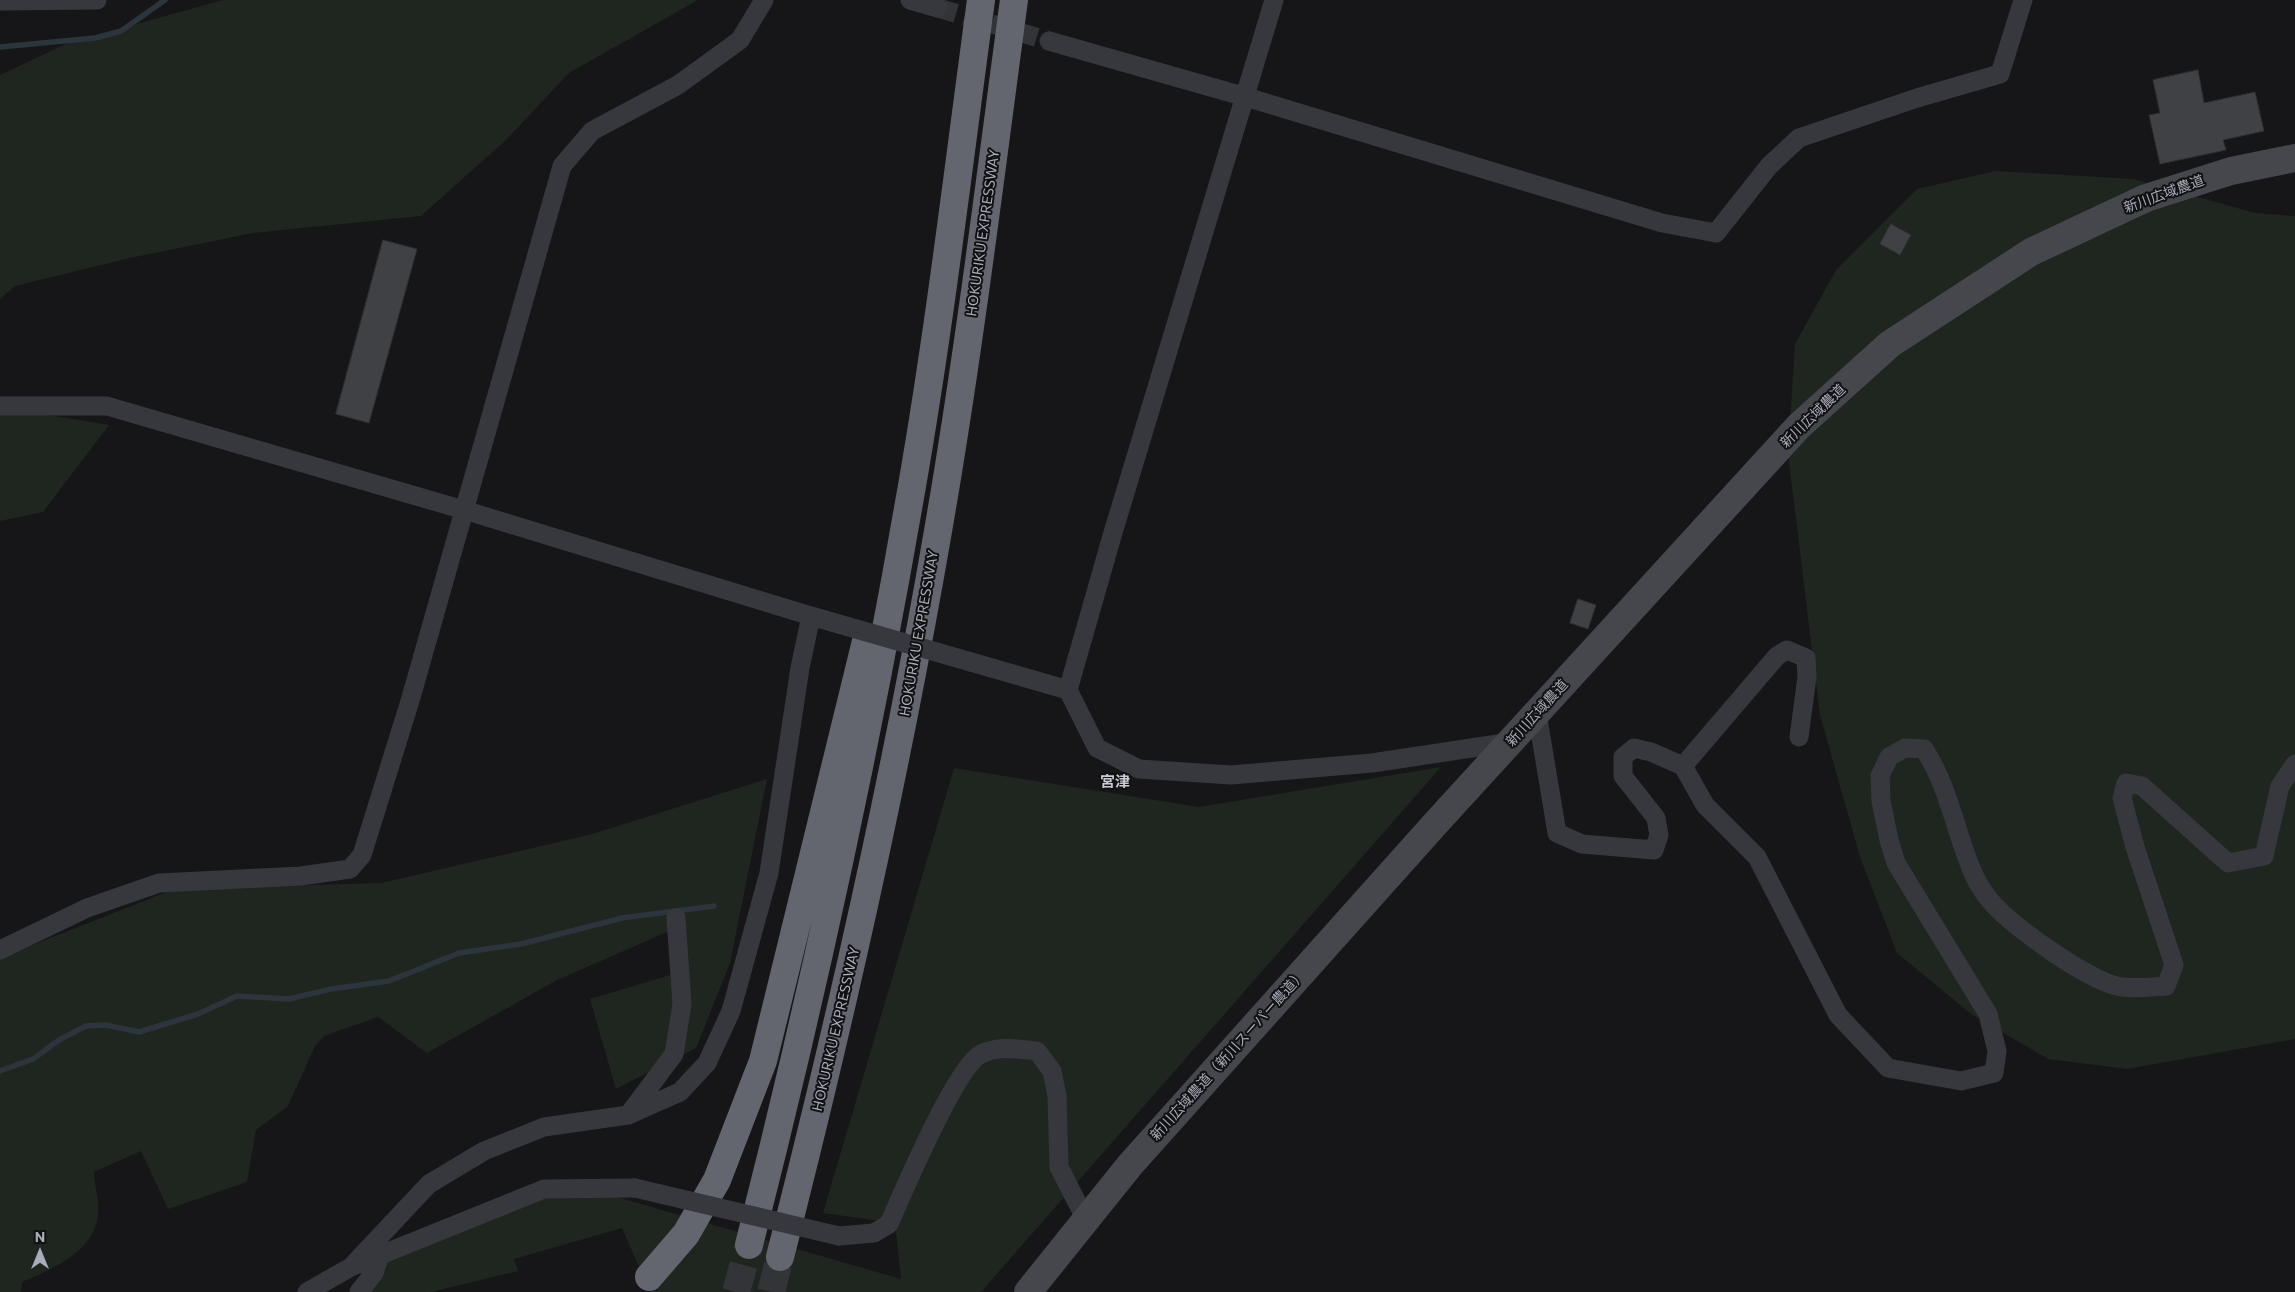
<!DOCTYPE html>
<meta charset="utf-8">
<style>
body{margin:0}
#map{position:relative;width:2295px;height:1292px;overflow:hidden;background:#161618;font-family:Commissioner,sans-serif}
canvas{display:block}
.north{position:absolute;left:15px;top:1227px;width:50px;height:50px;-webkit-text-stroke:4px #111113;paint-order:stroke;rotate:0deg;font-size:14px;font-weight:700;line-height:20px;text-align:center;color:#a8adb8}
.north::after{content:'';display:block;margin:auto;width:18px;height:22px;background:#a8adb8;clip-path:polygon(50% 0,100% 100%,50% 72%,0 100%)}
</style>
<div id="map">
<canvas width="2295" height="1292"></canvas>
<div class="north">N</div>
</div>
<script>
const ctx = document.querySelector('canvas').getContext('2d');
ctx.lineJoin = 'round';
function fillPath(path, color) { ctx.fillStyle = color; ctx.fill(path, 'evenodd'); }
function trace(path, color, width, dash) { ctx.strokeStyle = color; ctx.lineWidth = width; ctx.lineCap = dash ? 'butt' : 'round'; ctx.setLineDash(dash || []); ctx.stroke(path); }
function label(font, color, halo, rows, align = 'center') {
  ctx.font = font + ' Commissioner,"Noto Sans JP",sans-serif'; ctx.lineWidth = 4; ctx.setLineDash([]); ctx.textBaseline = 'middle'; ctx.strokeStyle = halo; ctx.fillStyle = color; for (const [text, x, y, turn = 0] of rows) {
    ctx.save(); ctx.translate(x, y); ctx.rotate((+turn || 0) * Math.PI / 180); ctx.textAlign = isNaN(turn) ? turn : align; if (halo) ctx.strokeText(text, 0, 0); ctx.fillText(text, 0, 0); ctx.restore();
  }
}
fillPath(new Path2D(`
 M223,0H698L569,73L506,140L421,216L253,233L130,258L15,286L0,299V75L68,43Z
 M1996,171L2134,179L2255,213L2295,216V1039L2127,1069L2048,1059L1971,1014L1897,953L1860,857L1820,715L1788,454L1795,344L1836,270L1917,189Z
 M0,407L109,425L43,512L0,521Z
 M1441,767L981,1292H650L622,1228L514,1259L518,1271L431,1292H368L398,1242L558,1180L901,1279L895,1223L823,1213L954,768L1199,807Z
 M767,779L730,963L696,1048L616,1089L590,999L687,970L679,927L557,980L427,1053L378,1017L324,1036L315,1046L288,1106L256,1130L247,1182L168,1209L141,1151L94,1172C94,1185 100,1200 98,1214C95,1252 52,1269 22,1282L21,1292H0V958L174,889L381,883L589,835Z`), '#1e261f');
trace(new Path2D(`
 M0,47L95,38L121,31L165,0
 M0,1071L33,1059L59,1040L86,1026L106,1025L139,1032L198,1014L237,996L289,999L331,989L389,981L459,953L521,944L622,918L714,906`), '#2c353c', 5.5);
const building = new Path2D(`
 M2198,70L2204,103L2255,92L2264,131L2223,140L2226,150L2160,164L2149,115L2160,113L2153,80Z
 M1891,224L1911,235L1900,255L1880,244Z
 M383,240L417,249L369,423L336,414Z
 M1578,599L1596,605L1588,629L1570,623Z`);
fillPath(building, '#404145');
trace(building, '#303034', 1);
trace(new Path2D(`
 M938,8L1049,41`), '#333438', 19, [19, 9]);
trace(new Path2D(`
 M736,1292L749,1245
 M771,1292L780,1257`), '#333438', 28, [28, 14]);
trace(new Path2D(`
 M910,0L938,8
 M1274,0L1112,536L1068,690L1097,748L1139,769L1231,775L1372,763L1511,742
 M0,1L97,0
 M1049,41L1246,97L1662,223L1716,233L1769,166L1799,138L1917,98L2000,74L2023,0
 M0,406H107L464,510L811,616L800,668L769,873L731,1011L707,1063L680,1092L628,1115L544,1127L484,1151L429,1184L351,1267
 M971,662L1068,690
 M1537,713L1557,833L1582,844L1654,850L1659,835L1656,818L1623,776V757L1634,748L1651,752L1683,766L1705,805L1757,857L1838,1015L1888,1068L1961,1081L1994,1073L1997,1051L1988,1014L1896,863L1889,840L1881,801L1880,776L1889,757L1905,748L1924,749C1949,787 1955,831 1973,873C1979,887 1990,902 2002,913C2026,935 2082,975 2113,985C2129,990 2150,987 2166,986L2174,965L2135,847L2122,798L2126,783L2142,786L2228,863L2264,856L2280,786L2295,764
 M1683,766L1777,656L1787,650L1806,658L1807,677L1799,737
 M0,950L87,908L159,883L301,876L350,869L362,855L410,701L562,166L592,131L678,85L740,40L764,0
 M629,1114L674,1054L682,1004L676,918
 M839,1236L874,1233L889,1224C903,1192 956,1067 981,1054C999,1045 1018,1049 1037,1051L1052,1071L1057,1096L1059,1167L1086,1220
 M307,1292L351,1267L544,1189L635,1188
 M359,1292L374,1273L380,1255`), '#37383d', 19);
trace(new Path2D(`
 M1028,1292L1130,1165L1435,824L1799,426L1890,344L2031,252L2146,198L2231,171L2295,158`), '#45474d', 28);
trace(new Path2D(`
 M749,1245C813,994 868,741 912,486C940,325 959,162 981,0
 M780,1257C845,1003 902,748 945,490C972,327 992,164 1014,0
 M649,1277L686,1234L717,1180L763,1061L866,641`), '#63666e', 28);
trace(new Path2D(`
 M811,616L971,662
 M635,1188L839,1236`), '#37383d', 19);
label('14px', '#a8adb8', '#111113', [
 ["新川広域農道",2164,194,-20],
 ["HOKURIKU EXPRESSWAY",983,233,-82],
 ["新川広域農道",1813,416,-44],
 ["HOKURIKU EXPRESSWAY",919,633,-80],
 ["新川広域農道",1537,713,-48],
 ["HOKURIKU EXPRESSWAY",836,1029,-77],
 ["新川広域農道（新川スーパー農道）",1228,1055,-48]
]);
label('bold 15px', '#c9ccd4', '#111113', [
 ["宮津",1115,782]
]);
</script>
